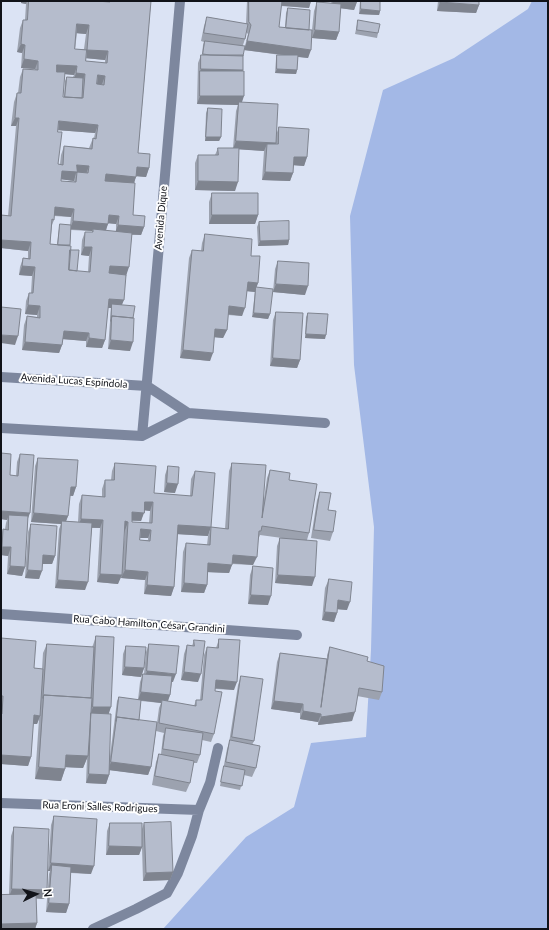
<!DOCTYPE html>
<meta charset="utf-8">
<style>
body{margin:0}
#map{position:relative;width:549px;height:930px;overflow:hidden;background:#dbe3f4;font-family:Lato,sans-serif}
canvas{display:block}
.frame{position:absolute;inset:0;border:2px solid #111319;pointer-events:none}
.north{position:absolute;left:16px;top:874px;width:40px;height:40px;-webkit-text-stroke:3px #fff;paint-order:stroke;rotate:85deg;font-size:11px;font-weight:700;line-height:16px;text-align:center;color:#111319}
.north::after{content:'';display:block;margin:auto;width:14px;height:18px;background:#111319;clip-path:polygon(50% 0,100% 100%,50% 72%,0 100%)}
</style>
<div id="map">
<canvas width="549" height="930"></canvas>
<div class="frame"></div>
<div class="north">N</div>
</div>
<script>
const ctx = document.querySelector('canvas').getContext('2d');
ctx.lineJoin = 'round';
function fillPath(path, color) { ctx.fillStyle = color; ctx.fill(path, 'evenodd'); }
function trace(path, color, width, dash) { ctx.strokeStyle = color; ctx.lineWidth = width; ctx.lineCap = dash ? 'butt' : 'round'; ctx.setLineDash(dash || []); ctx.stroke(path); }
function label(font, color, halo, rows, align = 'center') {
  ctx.font = font + ' Lato,sans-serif'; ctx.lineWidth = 4; ctx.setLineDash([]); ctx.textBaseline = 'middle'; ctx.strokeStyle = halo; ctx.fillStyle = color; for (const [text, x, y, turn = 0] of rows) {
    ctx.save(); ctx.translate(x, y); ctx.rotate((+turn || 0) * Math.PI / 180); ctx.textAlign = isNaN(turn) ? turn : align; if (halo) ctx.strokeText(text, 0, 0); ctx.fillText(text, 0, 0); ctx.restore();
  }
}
fillPath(new Path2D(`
 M532,1H548V929H163L246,837L294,807L311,743L366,737L371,650L374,527L354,365L350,216L383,90L454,58L528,9Z`), '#a3b8e6');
trace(new Path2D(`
 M1,377L147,386
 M188,413L325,423
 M1,428L142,436L188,413L147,386
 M142,436L152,326L180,1
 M1,614L297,635
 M1,803L199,810
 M93,929L136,909L167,893L178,873L192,836L199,810L210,783L218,748`), '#7d879e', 10);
fillPath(new Path2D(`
 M21,1H99L108,2V1H151L138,153L149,168L146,177L136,176L134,183L133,215L144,227L141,235H132L122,305L130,351L108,349L111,308H108L105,340L102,348L86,347V341L63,339L62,345L59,353L22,350L24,325L27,316L37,317V315L25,314L26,301L29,293H31L32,276L19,275L20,267L23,258H28V251L1,248V215L8,216L16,126H11L14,102L17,93H18L20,77L23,69L35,70V69L21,68L22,53L17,52L20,28L23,20H25L26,4L21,3ZM77,33L86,34L84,49H75ZM86,58L105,60V63L86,61ZM64,74L74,75L73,77H67L65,81L64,97H63ZM58,130L95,133L94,138H93L89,148L64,146L61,155L60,164H58ZM76,173L74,182L61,181V179L74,181ZM54,216L71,217L70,225L60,224L59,229L57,245L50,244L52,225L54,220ZM108,223L116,224V231H106ZM71,230L92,231V232H85L82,240L81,255L89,256L88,272L77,271L70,245Z
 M247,1H311L309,8L281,6L279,27L285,28L286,13L288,8L309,30H312L314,11L317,2L331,3L332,1H357L354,10L340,8L339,32L336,40L312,38L308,58L298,57L297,70L296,74L275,73L276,59L277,55H281L244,50L248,34L246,32L245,39L243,45V56L242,103L276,135L279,127L307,157L304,166L293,165V173L290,181L262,180L264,151L239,149L235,191L195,190V163L198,155H215L218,148H233L236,111L238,105L197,104L198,63L201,55H202L203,45L204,42L201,41L204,26L207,17L246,24Z
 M360,1H388V2H380V11L379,15L359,14Z
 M438,1H479V5L476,13L437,11Z
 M358,20L378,33L377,38L355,34Z
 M208,108L221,137L219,141H205L206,113Z
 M212,193L258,215L255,224H209V202Z
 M259,222L289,240L288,245L258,246L257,227Z
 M205,234L251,256L258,283L256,287L270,314L268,319L252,317L255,292L247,291L242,316L228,315L227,330L223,338L214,337L210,361L180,358L189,258L192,250L201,251L202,243Z
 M278,261L305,295L273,292L275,269Z
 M276,312L300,360L297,368L270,366L273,320Z
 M308,313L325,339L305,338L306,317Z
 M1,453L10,475L16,476L17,462L20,454L28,519L25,567L22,576L7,574L8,556L1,555V536L3,529H5L6,523L7,520L1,519Z
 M38,458L76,487L73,496H70L68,516L66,521L78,522L79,504L82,495L102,497V489L105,480H111L112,471L115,463L154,493L190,496L191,479L195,471L208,536L178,534L174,587L171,596L144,594L145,580L121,578L125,530H124L118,584L97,582L100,528H92L85,590L55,588L59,529L61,524L31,522L35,466ZM144,510L150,511L149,523L132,522V521H141ZM140,538H148V540H140Z
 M232,463L264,499L267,478L270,470L289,480L309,533L307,540L312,586L275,583L277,546L280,538H282L260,535L258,540L253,565L232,564L229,573L208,572L207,585L204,593L181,592L183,552L186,543L207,545L208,536L211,527L225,529L229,471Z
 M168,466L175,493L164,492L165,475Z
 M320,492L328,510L333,532L330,541L311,538L317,500Z
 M31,524L55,556L52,564H43L39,579L25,578L28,532Z
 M253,566L268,605L248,604L250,575Z
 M329,579L347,610L337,609V613L334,622L322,620L325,588Z
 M96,636L109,714L110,756L117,701L119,697L138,700L140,682L143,674H144L146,652L149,644L173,682H172L170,695L168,701L194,706L196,700H200L204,655L207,647L216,648L219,639L234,690L215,689L214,734L211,742L202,740L200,755L197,763H193L190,783L186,792L152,785L156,762L159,754H161L163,736L164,733L156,731L151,767L148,775L110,770L109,775L106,784L86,783L87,758L83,768L65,767V769L61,781L35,779L39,719L37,724H33L31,757L28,766L1,764V638L34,668L42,669L43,653L47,644L92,647L93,645ZM141,701L161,703L159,708L157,723L139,720Z
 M194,640L198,682L181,680L184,654L187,645L192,646Z
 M126,646L144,668L141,677L122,675L123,654Z
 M330,647L367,661L382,692L379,700L357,696L352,721L318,725V722L300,719V713L271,709L277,662L280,653L327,659V655Z
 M241,676L254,741L252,745L256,768L252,777L244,775L240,790L220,786L227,749L229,743L238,685Z
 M54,816L91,874L71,873L69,904L66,913L46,912L49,874L50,871H48L51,825Z
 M110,823L142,829L144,823L173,872L170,880L143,881L142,847L139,855H106L107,831Z
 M14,827L47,890L44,899L36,898L37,923L35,929H1L9,894L11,836Z`), '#9ca2af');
fillPath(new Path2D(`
 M21,1H27L26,4L21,3Z
 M207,1H223V2Z
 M263,1H311L309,8L262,4Z
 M333,1H352L357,2L354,10L331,7Z
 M379,1H388V2Z
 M440,2L479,5L476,13L437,11Z
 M361,9L380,11L379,15L359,14Z
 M77,24L89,25L86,34L74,33Z
 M315,30L339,32L336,40L312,38Z
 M247,41L311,50L308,58L244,50Z
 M21,44L25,45L22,53L17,52Z
 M87,50L108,51L105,60L84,58Z
 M24,59L38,61L35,69L21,68Z
 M57,65L77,66L74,75L54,73Z
 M201,69L243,70L240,78L200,72Z
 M277,69L297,70L296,74L275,73Z
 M76,73L85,74L82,83L73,82Z
 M98,75L105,76L102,84H95Z
 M200,96H244L241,105L239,102L238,105L197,104Z
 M15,118H19L16,126H11Z
 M59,121L98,125L95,133L56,130Z
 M206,137H221L219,141H205Z
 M236,141L276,143L273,151L267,144L264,151L233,149Z
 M294,157H307L304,166L291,165Z
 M77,165L89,166L86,174L76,173L74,181L59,179L62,171Z
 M137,167L149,168L146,177L134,176Z
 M265,172L293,173L290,181L262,180Z
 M106,174L136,177L133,186L103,183Z
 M198,181L238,182L235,191L195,190Z
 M55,207L74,209L71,217L52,215Z
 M109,215L119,216L116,224L106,223Z
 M212,215H258L255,224H209Z
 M73,221L108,224L105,232L93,229L92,231L70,229Z
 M118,225L144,227L141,235L115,233Z
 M1,240L31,242L28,251L1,248Z
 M289,240L288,245L258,246L260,241Z
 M84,247H92L89,256L81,255Z
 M22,266L35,267L32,276L19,275Z
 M110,266L129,267L126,276L107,274Z
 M248,282L258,283L255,292L245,291Z
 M276,284L308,286L305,295L273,292Z
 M109,299L124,300L120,309L112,304L111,308H106Z
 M28,305L40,306L37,315L25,314Z
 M229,306L245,308L242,316L226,314Z
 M254,313L270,314L268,319L252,317Z
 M215,329L227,330L223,338L212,337Z
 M64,331L89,333L86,341L61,339Z
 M306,334L326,335L325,339L305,338Z
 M1,335L18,336L15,345L1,343Z
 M89,338L105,340L102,348L86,347Z
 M111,340L133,342L130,351L108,349Z
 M25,342L62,345L59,353L22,350Z
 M183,350L213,353L210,361L180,358Z
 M273,358L300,360L297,368L270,366Z
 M167,483L178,484L175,493L164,492Z
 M71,487H76L73,496L67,495Z
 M145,502H153L150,511L142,510Z
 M1,511L30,513L27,521L9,515L7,520L1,519Z
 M132,512L144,513L141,521L129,520Z
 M34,513L68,516L65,524L62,521L61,524L31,522Z
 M81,519L103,520L100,528L78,527Z
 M125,521L128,522L125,530H122Z
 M178,525L211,527L208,536L175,534Z
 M141,529L151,530L148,538H138Z
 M2,547H11L8,556L1,555V550Z
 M43,555L55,556L52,564H40Z
 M233,555L257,557L253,565L230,563Z
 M208,563L232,565L229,573L205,572Z
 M10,566L25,567L22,576L7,574Z
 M28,570L42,571L39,579L25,578Z
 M125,570L148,572L145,580L121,578Z
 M100,574L122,575L118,584L97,582Z
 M278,575L315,577L312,586L275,583Z
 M58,580L88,582L85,590L55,588Z
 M184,583L207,585L204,593L181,592Z
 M147,585L174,587L171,596L144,594Z
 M251,595L271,596L268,605L248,604Z
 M338,600L350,602L347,610L335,609Z
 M325,612L337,613L334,622L322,620Z
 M125,667L144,668L141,677L122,675Z
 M147,671L176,674L173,682L144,680Z
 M184,672L201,674L198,682L181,680Z
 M216,680L237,682L234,690L213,688Z
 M141,692L170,695L167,703L162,700L161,703L138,700Z
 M274,701L303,704L300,713L271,709Z
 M93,707H111L108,716L90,715Z
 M303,711L321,714L318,722L300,719Z
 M355,712L352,721L318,725L321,717Z
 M34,715L40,716L37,724H31Z
 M1,755L31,757L28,766L1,764Z
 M66,755L88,756L83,768L62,767Z
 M111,762L151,767L148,775L108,770Z
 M39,767L65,769L61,781L35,779Z
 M89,774L109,775L106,784L86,783Z
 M109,846L142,847L139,855H106Z
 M51,863L94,866L91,874L51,871L52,865L50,871H48Z
 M173,872L170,880L143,881L146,873Z
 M12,889L47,890L44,899L9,897Z
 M49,903L69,904L66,913L46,912Z
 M37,923L35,929H1V924Z`), '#7f848f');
const building = new Path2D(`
 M29,1H96L110,2V1H151L138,153L150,154L149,168L137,167L136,177L106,174L105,181L135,183L133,215L145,216L144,227L118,225L119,216L109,215L108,224L73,221L74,209L55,207L54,220L52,219L50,244L71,246L69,270L90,272L92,247H84L85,232H93V229L132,233L129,267L110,266L109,273L126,275L124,300L109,299L105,340L89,338V333L64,331L62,345L25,342L27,316L40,318V306L28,305L29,293H33L35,267L22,266L23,258L30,259L31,242L1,240V215L11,216L19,118H15L17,93H21L23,69L38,70V61L24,59L25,45L21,44L23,20H27ZM77,24L89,25L87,50L75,49ZM87,50L108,51L107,63L86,61ZM57,65L77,66L76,73L85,74L83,98L63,97L65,72H57ZM98,75L105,76L104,85L97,84ZM59,121L98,125L96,139L93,138L92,149L64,146L63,165L58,164L62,132H58ZM77,165L89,166L88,173L77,172L76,182L61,181L62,171L77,172Z
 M249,1H282L279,27L312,30L311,50L247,41L251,25L249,22Z
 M361,1H380V11L361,9Z
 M441,1H479V5L440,2Z
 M317,2L341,4L339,32L315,30Z
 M288,8L310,10L309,30L286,28Z
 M207,17L248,24L245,39L204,33Z
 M358,20L380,24L378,33L357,30Z
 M205,41L245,46L243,56L210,55L203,54Z
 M201,55H243V70L201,69Z
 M277,55H298L297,70L277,69Z
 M200,71H244V96H200Z
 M67,77L83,78L82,98L65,97Z
 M239,102L278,104L276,143L236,141Z
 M208,108L222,109L221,137H206Z
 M279,127L309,129L307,157H294L293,173L265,172L267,144H278Z
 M218,148H239L238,182L198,181V155H218Z
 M212,193H258V215H212Z
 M289,221V240L260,241L259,222Z
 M60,224L71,225L70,245H58Z
 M205,234L252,239L251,256H260L258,283L248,282L245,308L229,306L227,330L215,329L213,353L183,350L192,250L203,251Z
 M70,250H79L77,271L69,270Z
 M278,261L309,263L308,286L276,284Z
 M256,287L273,289L270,314L254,313Z
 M112,304L135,306L133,318L112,316L111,321Z
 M1,307L21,309L18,336L1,335Z
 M276,312L303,313L300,360L273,358Z
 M308,313L328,314L326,335L306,334Z
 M112,316L134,318L133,342L111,340Z
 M1,453L11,454L10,475L18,476L20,454L34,455L30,513L1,511Z
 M38,458L78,460L76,487H71L68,516L34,513Z
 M115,463L156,466L154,493L192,496L195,471L215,473L211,527L178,525L174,587L147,585L148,572L125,570L128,522L125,521L122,575L100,574L103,520L81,519L82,495L105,497V480H114ZM145,502H153L152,523L132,522V512L144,513ZM141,529L151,530L150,541L140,540Z
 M232,463L266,465L262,518L270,470L290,473L289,480L317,484L309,533L262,526L261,531H259L257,557L233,555L232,565L208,563L207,585L184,583L186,543L210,545L211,527L228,529Z
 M168,466L179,467L178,484L167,483Z
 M320,492L331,493L328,510L336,511L333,532L314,530Z
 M9,515L28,516L25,567L10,566L11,547H2L3,529L8,530Z
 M62,521L92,523L88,582L58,580Z
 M31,524L57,526L55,556L43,555L42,571L28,570Z
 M280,538L317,541L315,577L278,575Z
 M253,566L273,568L271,596L251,595Z
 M329,579L352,582L350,602L338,600L337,613L325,612Z
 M96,636L114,637L111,707H93Z
 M1,638L36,641L34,668L43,669L40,716L34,715L31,757L1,755V714H2L3,696H1Z
 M219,639L240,640L237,682L216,680L215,691L222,692L214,734L159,723L162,700L196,706V700H202L207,647L218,648Z
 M194,640L205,641L201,674L184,672L187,645L194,646Z
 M47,644L94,647L91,698L44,695L43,698Z
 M149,644L179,646L176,674L147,671Z
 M126,646L146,647L144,668L125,667Z
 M330,647L368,657L367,661L384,666L382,692L359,688L355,712L321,717V714L303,711V704L274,701L280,653L327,659L321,707Z
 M143,674L172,676L170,695L141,692Z
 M241,676L263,679L254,741L232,737Z
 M44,695L92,698L88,756L66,755L65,769L39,767Z
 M119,697L141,700L139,720L117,717L116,721Z
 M91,713L111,714L109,775L89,774Z
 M117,717L157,722L151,767L111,762Z
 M166,728L203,733L200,755L163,749Z
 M230,740L260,746L256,768L226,762Z
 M159,754L194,761L190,783L155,776Z
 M224,766L245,770L242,786L221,782Z
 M54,816L97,819L94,866L51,863Z
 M171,822L173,872L146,873L144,823Z
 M110,823H142V847L109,846Z
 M14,827L49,829L47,890L12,889Z
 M52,865L71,867L69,904L49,903Z
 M36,894L37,923L1,924V895Z`);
fillPath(building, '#b5bccc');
trace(building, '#7f848f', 1);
label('10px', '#111319', '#fff', [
 ["Avenida Dique",161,218,-85],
 ["Avenida Lucas Espíndola",74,381,4],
 ["Rua Cabo Hamilton César Grandini",149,624,4],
 ["Rua Eroni Salles Rodrigues",100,807,2]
]);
</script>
